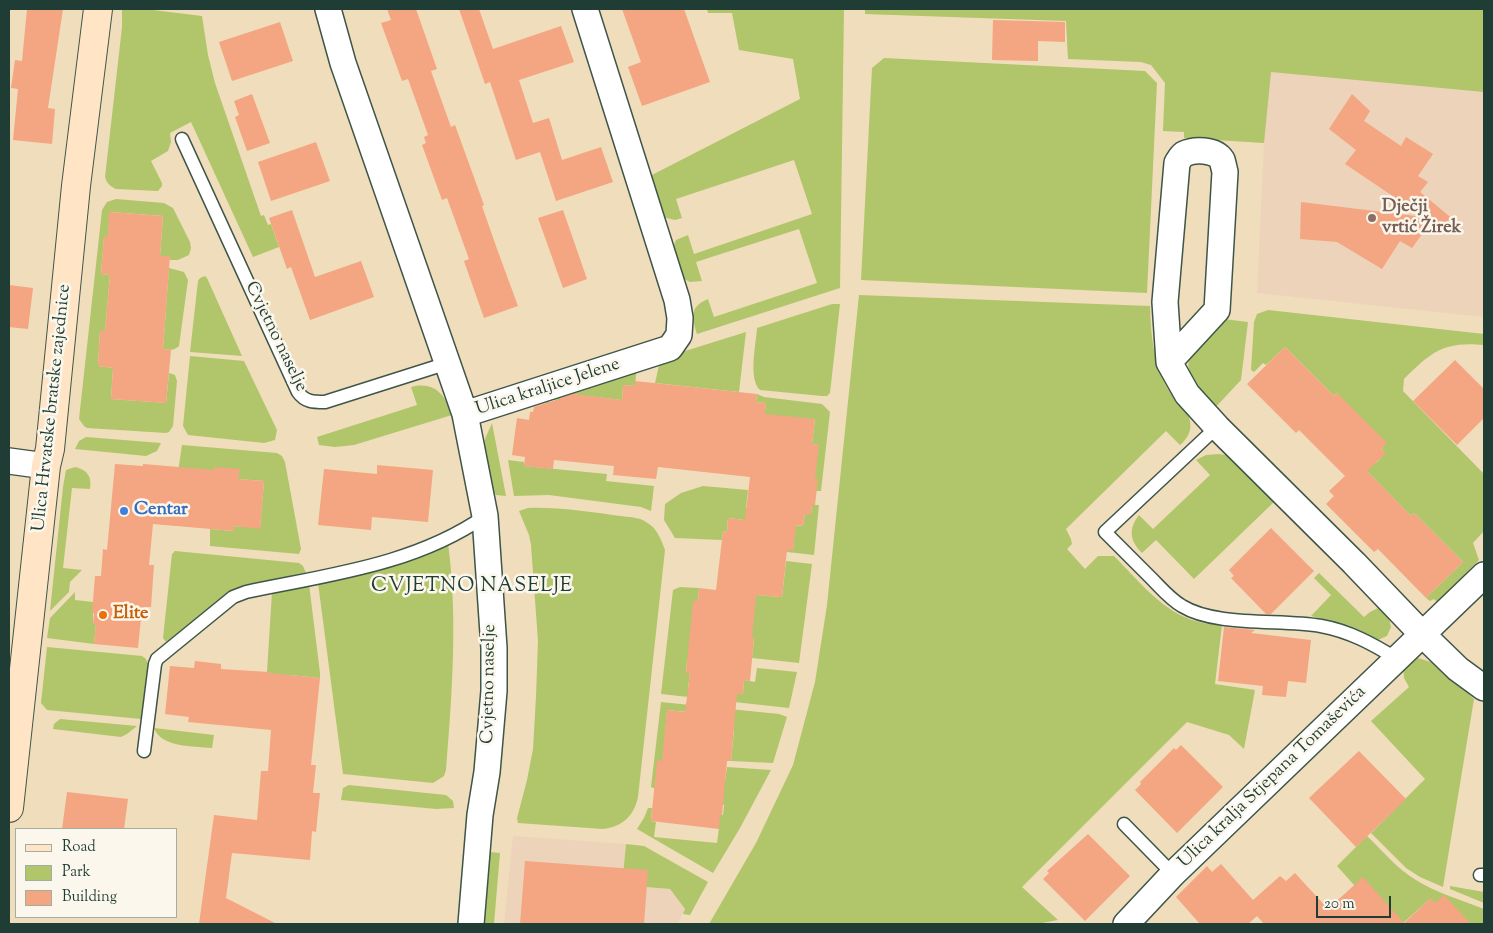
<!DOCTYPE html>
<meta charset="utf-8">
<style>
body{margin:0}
#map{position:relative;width:1493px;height:933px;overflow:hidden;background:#f0ddbc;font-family:"Sorts Mill Goudy",serif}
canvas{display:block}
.frame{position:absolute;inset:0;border:10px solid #1f3d34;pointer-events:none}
.legend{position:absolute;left:15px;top:828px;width:162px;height:90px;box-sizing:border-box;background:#fbf7ec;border:1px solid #a3ada2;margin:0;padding:6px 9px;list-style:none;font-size:15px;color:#1f3d34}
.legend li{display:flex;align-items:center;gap:10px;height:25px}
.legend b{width:25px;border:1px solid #a3ada2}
.scale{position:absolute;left:1316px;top:896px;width:75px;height:22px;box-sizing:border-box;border:2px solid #1f3d34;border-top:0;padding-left:6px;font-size:15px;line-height:18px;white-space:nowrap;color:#1f3d34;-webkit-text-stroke:4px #fbf7ec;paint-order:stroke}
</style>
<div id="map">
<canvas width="1493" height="933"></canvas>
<div class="frame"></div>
<ul class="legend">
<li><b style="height:6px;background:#ffe4c6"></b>Road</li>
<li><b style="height:14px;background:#b1c66a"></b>Park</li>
<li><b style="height:14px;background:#f4a581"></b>Building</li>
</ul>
<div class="scale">20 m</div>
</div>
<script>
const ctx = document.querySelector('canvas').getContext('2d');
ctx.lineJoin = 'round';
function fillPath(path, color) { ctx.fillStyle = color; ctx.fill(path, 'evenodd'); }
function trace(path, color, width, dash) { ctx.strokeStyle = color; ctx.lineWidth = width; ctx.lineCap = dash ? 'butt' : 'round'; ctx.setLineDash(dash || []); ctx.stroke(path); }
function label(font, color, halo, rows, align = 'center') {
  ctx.font = font + ' "Sorts Mill Goudy",serif'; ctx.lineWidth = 5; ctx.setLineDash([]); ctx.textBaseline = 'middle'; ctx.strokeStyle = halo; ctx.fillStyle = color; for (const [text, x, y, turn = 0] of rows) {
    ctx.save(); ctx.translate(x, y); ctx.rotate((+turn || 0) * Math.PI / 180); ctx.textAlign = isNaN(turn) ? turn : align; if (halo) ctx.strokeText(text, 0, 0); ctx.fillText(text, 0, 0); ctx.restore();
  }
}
fillPath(new Path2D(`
 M865,9H1484V317L1257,293L1264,143L1184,138V132L1163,131L1165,83L1151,65L1141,62L1068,59L1066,21L865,14Z
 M513,836L626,844L622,885L670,889L685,909L677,924H504Z`), '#ecd3b9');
fillPath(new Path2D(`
 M122,9H145L202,16L208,55L215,83L261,216L264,215L268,225L271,224L279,247L253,257L191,122L170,133L171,142L168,151L151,161L162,183V186L158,191L116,189C110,186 107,184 105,177L122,27Z
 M707,9H844L840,288L697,334C692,317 689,307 708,299L714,317L817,283L799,229L696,262L702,281L690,282L684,279L680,275L673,247L676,240L688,235L694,254L812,214L794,160L676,199L682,218L675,220L663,217L648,177L800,99L793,59L739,50L732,13H708Z
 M865,9H1484V92L1271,72L1264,143L1184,138V132L1163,131L1165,83L1151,65L1141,62L1068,59L1066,21L865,14Z
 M884,58L1145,71L1157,83L1147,293L861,280L872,68Z
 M116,199L164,203L173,208L190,242L191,248L189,255L178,260H170V256H160L163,216L110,212L108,237H104L101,274L110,275L105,331H100L98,366L113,368L111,399L166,403L169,373L175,375L177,381L173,426L169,432L166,433L87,428L84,426L79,419L102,210L107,202Z
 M169,268L184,272L188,280L179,346C174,351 169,350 163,349Z
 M205,276L207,278L242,356L190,352L198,281L200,278Z
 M859,295L1150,306C1151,335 1153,363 1168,389C1175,400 1188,408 1190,421C1192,431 1187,439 1180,445L1166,431L1066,529L1071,539L1072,544L1067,549L1085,569L1098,556H1114C1138,580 1164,614 1199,622C1206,624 1214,624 1222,625L1215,684L1255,690L1244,749L1229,735L1187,722L1022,887L1058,920L1037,924H709L756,843L793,765L815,682L827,605Z
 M832,304H840L830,393L827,396H822L760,390C748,379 756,344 757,328Z
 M1268,310L1484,334V345C1444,341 1431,352 1404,379L1403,391L1484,474V531L1473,543L1479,560L1437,602L1434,599L1430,601L1426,598L1463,562L1414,513L1411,516L1363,467L1377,462L1385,453L1337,393L1334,396L1285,347L1266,365L1263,363L1254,372L1251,370L1254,322L1257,314Z
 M1224,319L1248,322L1241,380L1214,409C1196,388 1174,365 1201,341C1209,334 1219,329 1224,319Z
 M746,332L739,392L655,383L659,365L666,357Z
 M190,356L244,361L277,430L275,440L264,443L188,435L183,426Z
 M637,365L635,386L623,385L622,400L561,393L560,400L549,399V403L535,401Z
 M415,386C437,383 445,396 452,415L354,445L335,447L319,445L317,437L417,405L411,387Z
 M757,394L764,397L822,404L830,412L821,491H816L809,478L819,445L812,444L815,419L764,418L766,403L756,402Z
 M492,423L506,496L496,495C490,489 484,456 484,446C484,438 489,431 492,423Z
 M86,437L161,443L157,451L146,456L75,449L79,441Z
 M182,445L277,453L282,456L285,462L301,549L299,554L210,546V529L234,531V526L260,528L264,481L238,479L239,470L214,473L178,472Z
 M1219,454L1226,455L1274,502L1194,579L1156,540L1142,553C1130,541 1128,529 1139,515L1153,529L1210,475L1196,460L1206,455Z
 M508,460L524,462V466L607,474L606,481L654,486L651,511L641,507L549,495L514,496Z
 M75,467C88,470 92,477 90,489L72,488L63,568L82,570L70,582L69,592L50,611L63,487L66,470Z
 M703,486L748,490L746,508L754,509L753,521L728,518L727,532L723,531L722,540L675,538L664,520L665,504L681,493Z
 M812,505H819L814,555L787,552V550H793L794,539L788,538L782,524L803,526L805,514H811Z
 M528,508C559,507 590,512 620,516C628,517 639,517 646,522C657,528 661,539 665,550L638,797C634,816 622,827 603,829L518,823L517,818L527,780L533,749L536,696L538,641L531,545L529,535L519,511Z
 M448,543C458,618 452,695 446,770L444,776L433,783L343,774L318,583L389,567L413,559Z
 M175,551L299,563L303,566L306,573L230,592L166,642L163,638L172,554Z
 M786,561L812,564L799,663L752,658L754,639L745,637L756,595L782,597Z
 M1319,573L1364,617L1370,612L1378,608L1388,614L1391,627L1387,636L1378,640L1350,626L1311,616L1331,595L1314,578Z
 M309,584L320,673V678L290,675L289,679L267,672L272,592Z
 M680,587L699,588L698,601H693V661H687L686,673H690L688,688L743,694L744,680L755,682L757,668L797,672L789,708L661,694L673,590Z
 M75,592V600L93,602V624H96L94,644L47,638L50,618Z
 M47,647L142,656L146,659L148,664L141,719L47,710L41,703Z
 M1418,658L1437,664L1474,699L1443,887L1420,877L1406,868L1371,833L1425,779L1371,721L1409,687L1404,678L1403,667L1411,659Z
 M661,702L779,714L787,717L773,763L731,761L734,730L697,713L667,710L663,761H657L659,790L651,787Z
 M60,719L137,726L127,734L121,737L53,729L54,724Z
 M154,728L214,735L212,748C194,746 161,748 154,728Z
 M727,767L771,770L740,828L713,873L637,829L644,818L648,808H652L651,821L656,822L654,837L717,843L719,828L717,815H723L724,805L718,804L725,781Z
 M349,785L446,795L453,801L454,808L436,809L341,800L343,788Z
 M1367,836C1383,851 1397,869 1416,880C1436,893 1462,900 1484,909V924H1459L1430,899L1402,924H1396L1354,885L1337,866Z
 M626,844L644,846L708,882L690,915L683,914L685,909L670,889L622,885Z
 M490,852L500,853L494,924H483Z
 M1450,886L1484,892V903L1450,889Z`), '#b1c66a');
fillPath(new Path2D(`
 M27,9H63L48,108L55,109L52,144L13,140L18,89L11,88L15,60L22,61Z
 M387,9H416L437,69L431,71L451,127L455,125L484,205L482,206L497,249L518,306L484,318L464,261L469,259L447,198L442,200L422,145L426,143L424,137L428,135L408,79L402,81L381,23L391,20Z
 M459,9H479L493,49L561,26L574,62L519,80L533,123L549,118L562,160L601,147L613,182L556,201L540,152L516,160L490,82L485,84Z
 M622,9H684L710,82L642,106L628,67L641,62Z
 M993,20L1065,22V42L1038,41V61L992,60Z
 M280,22L293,61L232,81L219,42Z
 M252,94L270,143L247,151L235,117L239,115L234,101Z
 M1352,94L1370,111L1364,121L1401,146L1406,137L1433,154L1418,176L1428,182L1420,192L1454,220L1446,232L1431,222L1412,248L1400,241L1382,269L1337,242L1300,239L1301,202L1424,217L1345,164L1356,150L1329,129Z
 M316,142L330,181L271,201L258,162Z
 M292,210L315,277L361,261L374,297L310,320L291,267L287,269L269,218Z
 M563,210L587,279L563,288L538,218Z
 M109,212L163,216L160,256H170L163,349L171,350L166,403L111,399L113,368L98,366L100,331H105L110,275L101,274L104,236L108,237Z
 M9,285L33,288L28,329L9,327Z
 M1285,347L1334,396L1337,393L1387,443L1381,449L1386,453L1367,471L1411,516L1414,513L1463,562L1426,598L1378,549L1374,552L1326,504L1334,496L1329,491L1345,476L1299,430L1296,433L1247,384Z
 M1455,360L1484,389V418L1457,445L1413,401Z
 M635,381L757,394L756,402L766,403L765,414L815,419L812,444L819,445L815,478L818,479L815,505H812L811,515L805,514L803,526L796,525L793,551L787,550L782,597L756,595L752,638H754L750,681L744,680L743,694H737L731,761H727L722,815H720L719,829L651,821L657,760L662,761L667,710L685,712L690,673H686L693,601H698L699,588L716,590L723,531L727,532L728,518L745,520L750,477L658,467L656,479L613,475L614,466L554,460L553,469L524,466L525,457L512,455L517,418L529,420L530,412H533L534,407L556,400H560V398L573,394L622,400L623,385L635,386Z
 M115,464L143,466V464L214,470V467L240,469L238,479L264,481L260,529L234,526V531L153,524L149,565H154L151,607H145L144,618H141L138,648L94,644L96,624H93L94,613H92L95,576H101L103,549L107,550Z
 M377,465L433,470L428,522L372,517L371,530L318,525L324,469L377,474Z
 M1271,528L1314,571L1271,614H1266L1231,578L1234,576L1229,570Z
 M1224,627L1255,630L1251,633L1311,640L1306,683L1288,681L1286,697L1262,695L1263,686L1218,681Z
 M195,661L221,664V669L269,672V673L320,678L311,765H316L313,793H320L316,832L312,831L310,860L232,853L226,898L277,924H199L214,815L257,820L261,771H268L271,730L188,722L189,717L165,714L170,666L194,668Z
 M1181,745L1223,787L1177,833L1135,790L1141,784L1140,782L1174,748L1176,750Z
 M1359,751L1406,799L1356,847L1309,798Z
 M67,792L128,799L124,829H62Z
 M1088,834L1130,876L1085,921L1043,879L1049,873L1047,871Z
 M525,861L648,870L644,924H520Z
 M1221,864L1253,900L1280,876L1286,881L1295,873L1328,909L1363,877L1404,923L1431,898L1435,903L1444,895L1471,924H1264L1257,916L1248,924H1200L1176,897L1207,866L1212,872Z`), '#f4a581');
const lane = new Path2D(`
 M182,139L298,392C305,402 313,402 325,402L448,363
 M1217,427L1105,532C1120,547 1136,563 1151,578C1161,588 1170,599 1182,606C1216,627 1281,619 1321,626C1349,631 1373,644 1397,659
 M144,751L155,664L157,659L233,597L246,592C327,575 415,565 485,516
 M1124,824L1173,874
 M1480,875H1484`);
const street = new Path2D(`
 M328,9L343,63L465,414L485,516L494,648V691L487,772L480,815L471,924
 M1169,362L1217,310L1225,172C1224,168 1223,163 1222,160C1215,149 1194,149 1184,154C1181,156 1179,160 1177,163L1165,302L1169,362L1187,394L1217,427L1354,563L1423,635L1458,669L1484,688
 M465,414L670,348L679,335L680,318L677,300L585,9
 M9,461L46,466
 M1126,924L1173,874L1484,575`);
const secondary = new Path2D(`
 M9,808L46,466L50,449L76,186L98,9`);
trace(lane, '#3e5548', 15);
trace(street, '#3e5548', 28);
trace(secondary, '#3e5548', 30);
trace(lane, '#fff', 12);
trace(street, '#fff', 25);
trace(secondary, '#ffe4c6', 28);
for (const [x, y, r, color] of [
 [1372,218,5,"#8d6e63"],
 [124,511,5,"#3f7fe0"],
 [103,615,5,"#e8710a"]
]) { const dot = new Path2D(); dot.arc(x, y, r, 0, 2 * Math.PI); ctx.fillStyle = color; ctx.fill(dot); trace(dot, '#fbf7ec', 2); }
label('bold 18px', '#785e54', '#fbf7ec', [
 ["Dječji",1382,208],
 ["vrtić Žirek",1382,229]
], 'left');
label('18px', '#1f3d34', '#fbf7ec', [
 ["Cvjetno naselje",275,337,64],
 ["Ulica kraljice Jelene",548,388,-18],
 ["Ulica Hrvatske bratske zajednice",53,408,-84],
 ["Cvjetno naselje",490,684,-89],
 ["Ulica kralja Stjepana Tomaševića",1273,778,-44]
]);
label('bold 18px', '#366cbe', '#fbf7ec', [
 ["Centar",134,511]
], 'left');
label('bold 18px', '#c56008', '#fbf7ec', [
 ["Elite",113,615]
], 'left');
ctx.letterSpacing = '1px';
label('20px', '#1f3d34', '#fbf7ec', [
 ["CVJETNO NASELJE",472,588]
]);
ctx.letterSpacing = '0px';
</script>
